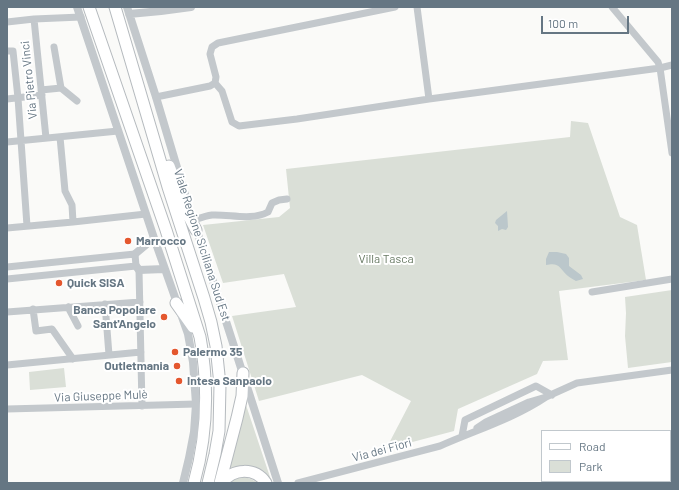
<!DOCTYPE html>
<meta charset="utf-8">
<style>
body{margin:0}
#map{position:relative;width:679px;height:490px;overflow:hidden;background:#fafaf8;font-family:Barlow,sans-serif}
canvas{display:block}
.frame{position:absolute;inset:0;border:8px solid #657683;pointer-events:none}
.legend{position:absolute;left:541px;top:430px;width:130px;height:52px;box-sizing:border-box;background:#fff;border:1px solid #c1c8cd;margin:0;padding:5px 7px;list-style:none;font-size:12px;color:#657683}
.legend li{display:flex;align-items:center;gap:8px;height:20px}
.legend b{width:20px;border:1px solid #c1c8cd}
.scale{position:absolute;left:541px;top:16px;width:88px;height:18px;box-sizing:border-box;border:2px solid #657683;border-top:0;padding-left:5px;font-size:12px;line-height:14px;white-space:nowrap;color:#657683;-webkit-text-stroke:3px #fff;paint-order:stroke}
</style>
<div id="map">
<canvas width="679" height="490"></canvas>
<div class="frame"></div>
<ul class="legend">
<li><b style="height:5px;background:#fff"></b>Road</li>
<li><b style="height:11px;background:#dadfd7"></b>Park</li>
</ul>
<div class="scale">100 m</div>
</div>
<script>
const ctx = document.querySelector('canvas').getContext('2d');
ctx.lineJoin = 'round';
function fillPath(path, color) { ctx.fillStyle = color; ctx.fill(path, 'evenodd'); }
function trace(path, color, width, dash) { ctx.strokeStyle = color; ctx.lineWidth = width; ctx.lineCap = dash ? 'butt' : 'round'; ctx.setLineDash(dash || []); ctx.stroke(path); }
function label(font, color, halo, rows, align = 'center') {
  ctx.font = font + ' Barlow,sans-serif'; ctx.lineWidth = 4; ctx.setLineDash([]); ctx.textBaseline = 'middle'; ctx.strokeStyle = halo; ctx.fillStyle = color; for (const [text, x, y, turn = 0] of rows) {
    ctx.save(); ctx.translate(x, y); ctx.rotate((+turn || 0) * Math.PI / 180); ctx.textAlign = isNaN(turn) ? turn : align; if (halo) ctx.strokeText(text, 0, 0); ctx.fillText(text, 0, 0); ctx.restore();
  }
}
fillPath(new Path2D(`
 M571,121L588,123L620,217L637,225L646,280L559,291L568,360L543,361L537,374L458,409L454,431L386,449L411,401L362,375L259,401L232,316L296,307L284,274L223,283L203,225L279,217L290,208L286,169L570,137Z
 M672,290V362L628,368L625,336L626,313L625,297Z
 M64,368L66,387L30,390L29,372Z
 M244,399L272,483L267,477L226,472Z
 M241,476L251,479L258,483H225Z`), '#dadfd7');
fillPath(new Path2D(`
 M507,211L508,227L506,230L502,229L498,231V226L495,223L496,220Z
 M549,252H557L566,254L569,258V266L581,275L583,279L576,281C573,279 570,278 568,276C559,268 560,262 546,265V259Z`), '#bbc7cb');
const primary = new Path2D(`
 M89,7L166,230L200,337C209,386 207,436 194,483
 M115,7L168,187L204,298L211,322L216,346L220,385L219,431L215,454L208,483
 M169,166L186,211L196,230
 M176,303L193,327
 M220,483L237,418L242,396L243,373
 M222,483C233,468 255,467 266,483`);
trace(primary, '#b5babe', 13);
trace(new Path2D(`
 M395,7L218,43L212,47L210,54L216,77L215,83L222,91L232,122L239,126L297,119L429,99L660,68L672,65
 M417,7L429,99
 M612,7L658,62L660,68L672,153
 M34,19L46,138
 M7,22L34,19L81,17
 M54,47L61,88
 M7,51H13L18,98L27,226
 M41,90L61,88L77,101
 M156,97L210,86L215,83
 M7,99L42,95
 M60,137L65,191L72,205L73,222
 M7,142L118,131
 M194,220C200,218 205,216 212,215C230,214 251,221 268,212L272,203L279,200L287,199
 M7,228L73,222L146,214
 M7,267L135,254L136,266L7,279
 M139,270L142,406
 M592,292L672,279
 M105,304L109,355
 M68,307L78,326
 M33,309L36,331L52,329L73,359
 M7,312L140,302
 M7,365L141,352
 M7,409L196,404
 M477,428L486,422L529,402L546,397L577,383L672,370
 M462,436L465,420L536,386L552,395
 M298,483L440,446C476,430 513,419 546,397`), '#c3c8cc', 7);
trace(new Path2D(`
 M77,7L154,238L188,334L193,362L196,404L194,432L189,458L183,483
 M127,7L156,97L187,201
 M129,14L161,11L191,7
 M195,225L278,483
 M135,254L154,238
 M136,266L139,270L164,269`), '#c3c8cc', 8);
trace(primary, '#fff', 11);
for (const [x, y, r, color] of [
 [128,241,4,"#e4572e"],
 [59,283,4,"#e4572e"],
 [164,317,4,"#e4572e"],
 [175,352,4,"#e4572e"],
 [177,366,4,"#e4572e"],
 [179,381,4,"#e4572e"]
]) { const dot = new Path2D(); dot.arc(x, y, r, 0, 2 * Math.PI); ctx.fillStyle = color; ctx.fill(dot); trace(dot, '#fff', 1.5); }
label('12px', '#657683', '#fff', [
 ["Via Pietro Vinci",29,80,-96],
 ["Viale Regione Siciliana Sud Est",202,245,72],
 ["Via Giuseppe Mulè",101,396,-2],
 ["Via dei Fiori",382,450,-15]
]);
label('bold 12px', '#657683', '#fff', [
 ["Marrocco",136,241],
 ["Quick SISA",67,283],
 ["Banca Popolare",156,310,"right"],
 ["Sant'Angelo",156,324,"right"],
 ["Palermo 35",183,352],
 ["Outletmania",169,366,"right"],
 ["Intesa Sanpaolo",187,381]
], 'left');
label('12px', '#687a64', '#fff', [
 ["Villa Tasca",386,259]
]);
</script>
